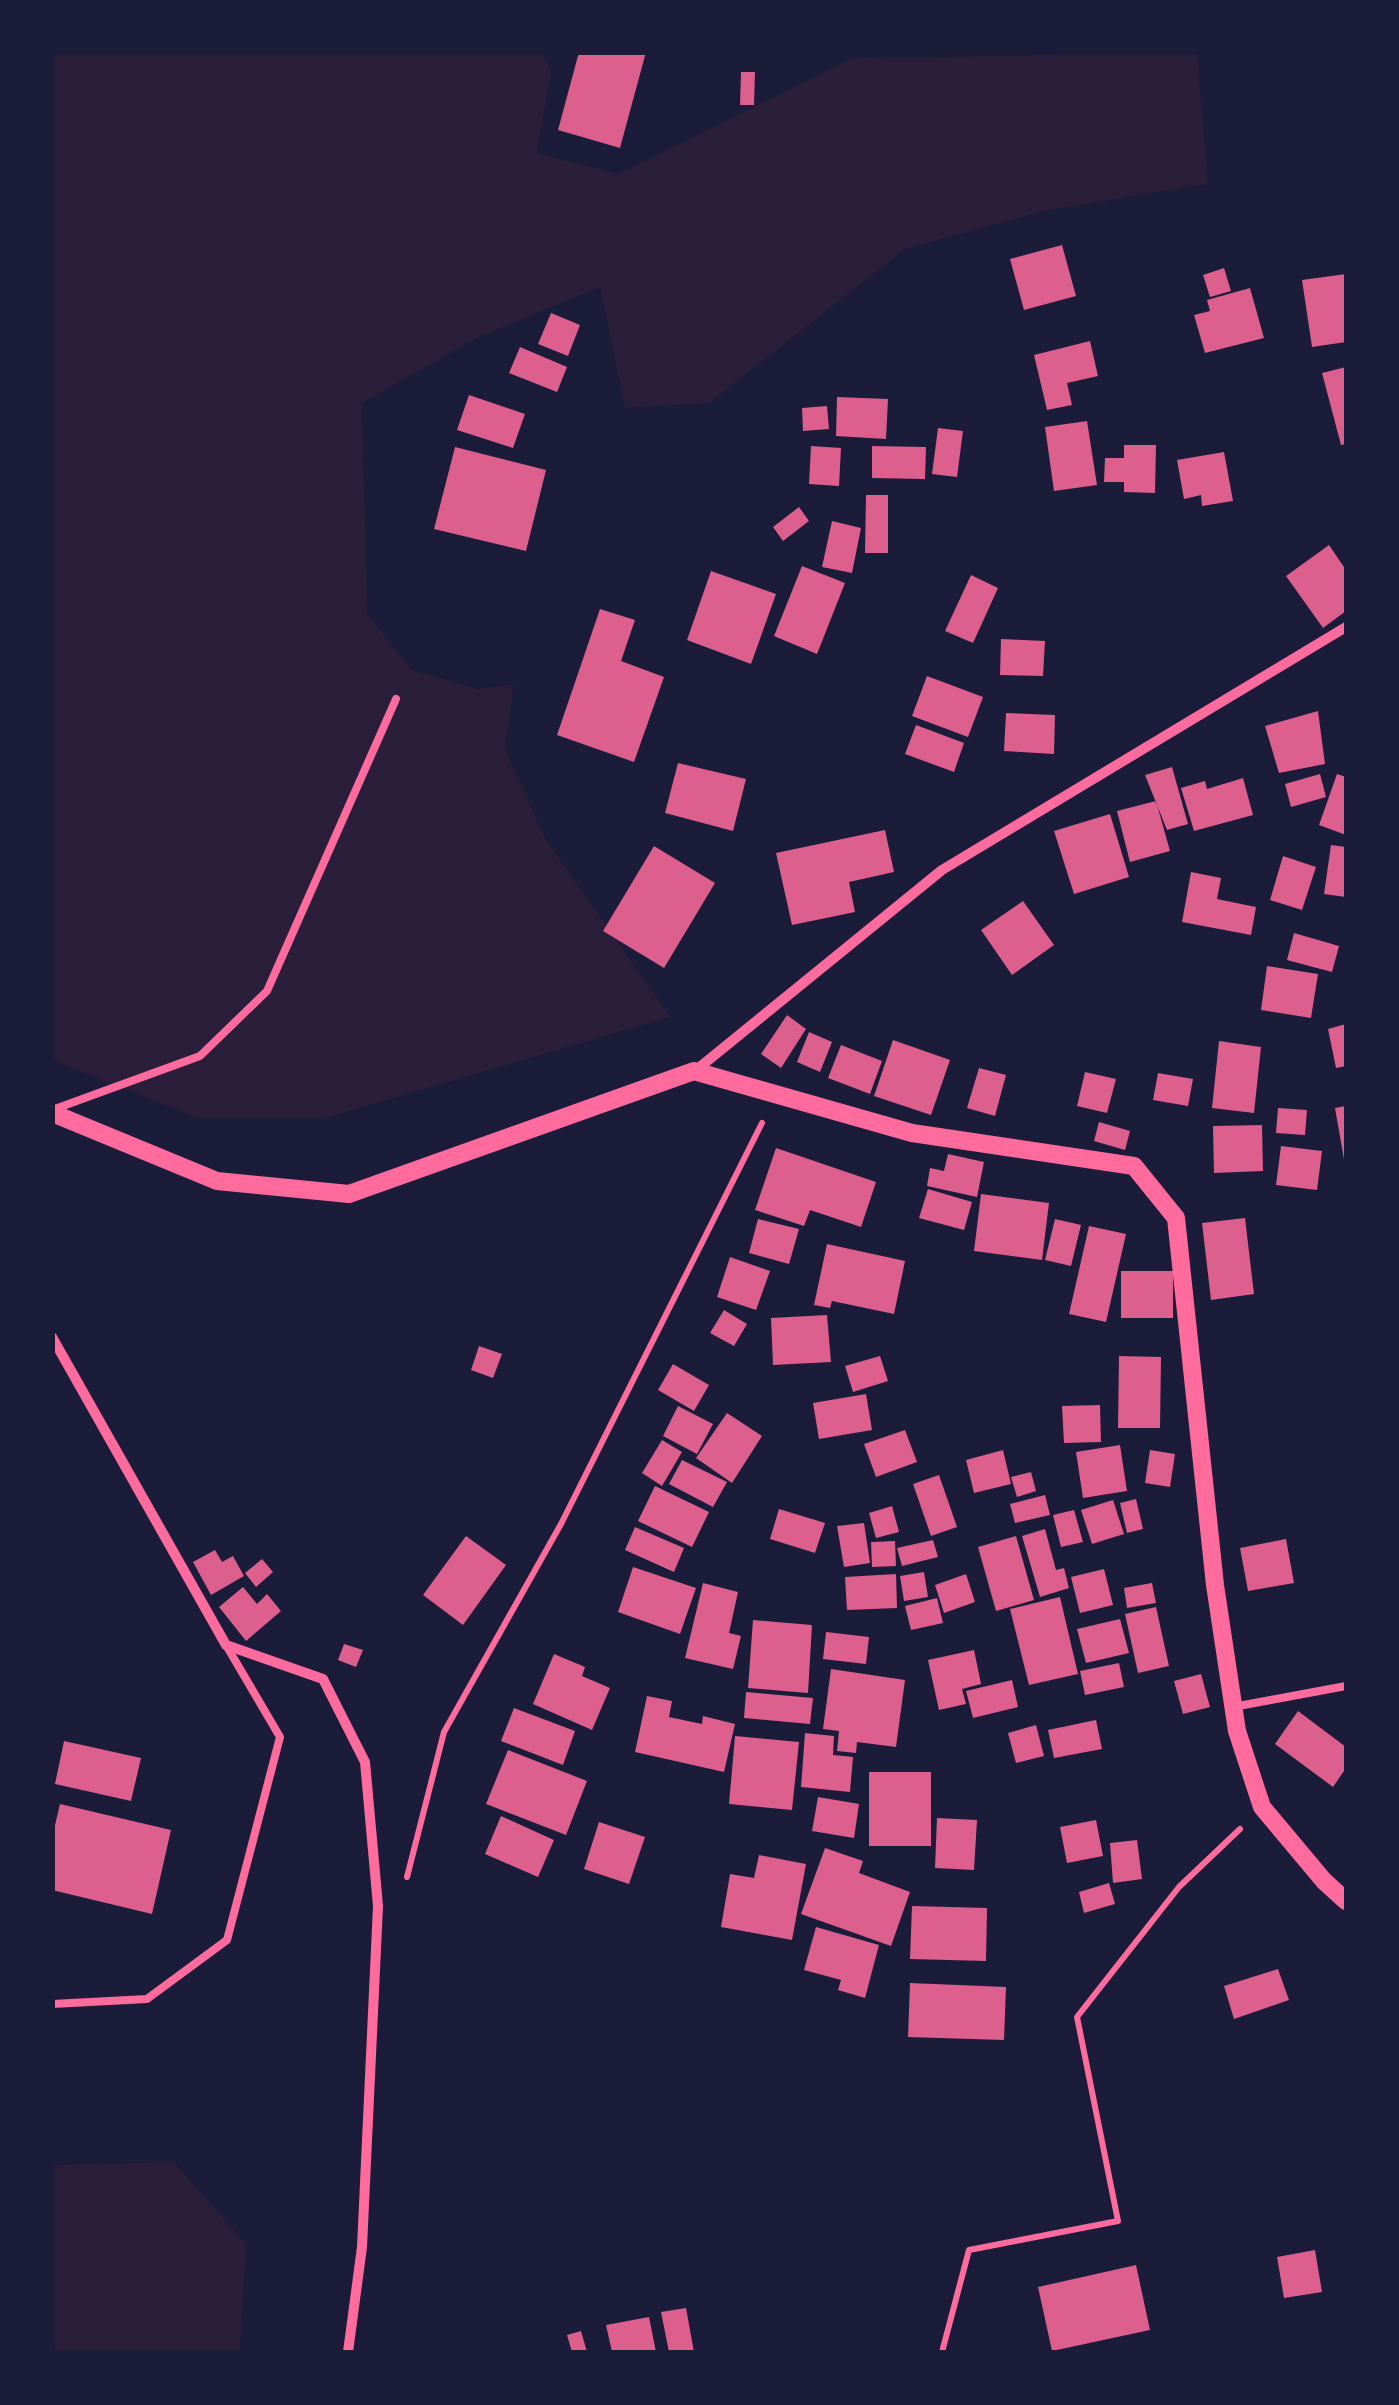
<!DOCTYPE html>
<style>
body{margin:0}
#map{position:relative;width:1399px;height:2405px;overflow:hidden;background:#1b1b3a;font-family:"Sofia Sans Condensed",sans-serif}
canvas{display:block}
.frame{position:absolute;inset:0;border:55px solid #1b1b3a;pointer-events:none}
</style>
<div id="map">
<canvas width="1399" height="2405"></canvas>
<div class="frame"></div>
</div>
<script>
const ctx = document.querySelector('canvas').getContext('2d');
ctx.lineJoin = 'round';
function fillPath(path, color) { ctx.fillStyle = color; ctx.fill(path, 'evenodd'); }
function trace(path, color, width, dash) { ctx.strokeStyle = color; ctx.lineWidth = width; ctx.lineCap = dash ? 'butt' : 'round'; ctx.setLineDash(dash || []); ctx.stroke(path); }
fillPath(new Path2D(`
 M52,53H543L551,71L537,153L618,174L853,58L1197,53L1208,184L1044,211L905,249L709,403L625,408L600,287L479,337L362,403L367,614L412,670L478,689L514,684L505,750L545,838L670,1017L325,1118H198L53,1060Z
 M174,2162L246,2244L240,2352H53V2165Z`), '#2a1e3b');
fillPath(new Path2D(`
 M579,52H646L620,148L558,130Z
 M741,72H755L754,105H740Z
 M1062,245L1076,296L1024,310L1010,259Z
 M1224,268L1231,291L1210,297L1203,275Z
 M1346,274V342L1312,347L1302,280Z
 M1250,288L1264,338L1205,353L1194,315L1210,311L1207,300Z
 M551,313L580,325L568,356L538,344Z
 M1090,341L1098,376L1067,383L1072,405L1047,410L1034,355Z
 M520,347L567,367L557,392L509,373Z
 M1346,367V444L1341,445L1322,373Z
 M469,395L525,414L513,448L457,430Z
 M837,397L888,399L886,439L836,436Z
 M827,406L829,429L803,431L802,408Z
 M1087,421L1097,485L1054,491L1045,427Z
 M938,428L963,431L957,477L932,474Z
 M1124,445H1156L1155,493L1124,492V482H1104L1105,458H1124Z
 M811,446L841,448L839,486L809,484Z
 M872,446L926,447L925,479L872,478Z
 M455,447L546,470L526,551L434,529Z
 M1224,452L1233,501L1202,506L1201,495L1184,499L1177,460Z
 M866,495H888V553H865Z
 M799,507L809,521L783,541L773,527Z
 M832,521L861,528L852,573L822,567Z
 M1329,545L1346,570V611L1323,628L1286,576Z
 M802,566L845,583L817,654L774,636Z
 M711,571L776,594L751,664L687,640Z
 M971,575L998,588L973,643L945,631Z
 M600,609L635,620L621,661L664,677L634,762L557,735Z
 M1001,639L1045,641L1043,676L1000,675Z
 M927,676L983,697L968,737L912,716Z
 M1318,711L1325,764L1279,773L1265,726Z
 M1006,713L1055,715L1054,754L1004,751Z
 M916,725L964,743L954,772L905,754Z
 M678,763L746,779L733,831L665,813Z
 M1172,767L1188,824L1167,830L1145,775Z
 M1320,774L1326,797L1291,807L1285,784Z
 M1337,774L1346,777V835L1319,825Z
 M1243,778L1253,815L1194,831L1181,788L1205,781L1207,789Z
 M1156,801L1170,851L1130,862L1117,811Z
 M1110,814L1129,877L1074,894L1054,831Z
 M885,830L894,872L849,882L855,912L792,925L776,853Z
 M1331,845L1346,847V897L1324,894Z
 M654,846L715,883L664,968L603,931Z
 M1283,856L1316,867L1302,910L1270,900Z
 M1191,872L1221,878L1217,899L1256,907L1251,935L1182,922Z
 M1023,901L1054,945L1012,975L981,930Z
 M1294,933L1339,946L1332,972L1287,960Z
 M1267,966L1318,974L1311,1018L1261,1010Z
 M787,1015L806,1029L781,1068L761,1054Z
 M1346,1024V1066L1336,1068L1328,1029Z
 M809,1032L832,1042L820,1072L797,1062Z
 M893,1040L950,1060L931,1115L874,1096Z
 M1219,1041L1261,1047L1254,1113L1212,1108Z
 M841,1045L882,1061L870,1094L828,1078Z
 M979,1068L1006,1075L995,1116L967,1108Z
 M1085,1072L1116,1079L1107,1113L1077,1106Z
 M1158,1073L1193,1079L1188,1106L1153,1100Z
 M1346,1106V1165H1345L1335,1108Z
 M1278,1108L1307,1110L1305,1135L1276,1133Z
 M1099,1122L1130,1131L1125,1150L1094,1141Z
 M1262,1125L1263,1171L1214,1173L1213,1126Z
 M1281,1146L1322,1151L1317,1190L1276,1185Z
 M776,1148L876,1182L861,1227L810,1210L804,1226L755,1210Z
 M948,1154L984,1162L977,1197L927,1186L930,1168L944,1171Z
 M928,1189L972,1202L964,1230L919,1218Z
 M981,1194L1049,1203L1042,1260L974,1251Z
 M1245,1218L1254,1294L1211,1300L1202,1223Z
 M758,1219L799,1229L789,1264L749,1253Z
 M1055,1219L1081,1225L1071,1266L1045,1260Z
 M1089,1226L1126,1234L1106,1322L1069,1314Z
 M827,1244L905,1261L894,1314L832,1301L830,1308L814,1305Z
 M730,1257L770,1271L756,1310L717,1297Z
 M1121,1271H1173V1318H1121Z
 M724,1310L747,1324L734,1346L710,1333Z
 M827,1315L831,1362L773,1365L771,1318Z
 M479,1346L502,1354L493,1378L471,1370Z
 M880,1356L888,1381L853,1392L845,1366Z
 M1119,1356L1161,1357L1160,1428H1118Z
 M673,1364L709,1385L694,1411L658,1390Z
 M866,1394L872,1430L819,1439L813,1403Z
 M1100,1405L1101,1442L1064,1443L1062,1406Z
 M678,1406L713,1424L697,1454L663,1436Z
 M727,1413L762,1436L732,1483L696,1458Z
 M905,1430L917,1462L876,1477L864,1444Z
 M662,1440L682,1452L662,1486L642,1473Z
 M1120,1445L1127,1491L1083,1498L1076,1452Z
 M1003,1450L1011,1484L974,1493L966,1460Z
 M1150,1450L1175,1454L1170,1487L1145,1483Z
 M682,1460L727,1482L713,1507L669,1484Z
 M1031,1472L1036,1491L1017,1497L1011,1477Z
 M939,1475L957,1527L931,1536L913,1484Z
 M655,1486L709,1512L692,1547L638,1521Z
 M1045,1495L1050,1515L1015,1523L1010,1504Z
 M1136,1499L1143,1529L1127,1533L1120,1503Z
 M1113,1500L1124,1534L1092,1544L1081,1510Z
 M892,1506L899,1532L876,1538L869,1513Z
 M779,1509L825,1523L815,1553L770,1539Z
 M1074,1510L1083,1542L1061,1547L1053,1515Z
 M864,1523L870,1563L844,1567L837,1526Z
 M635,1527L684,1548L674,1572L625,1550Z
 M1045,1529L1056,1570L1064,1568L1069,1588L1040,1597L1022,1536Z
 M466,1536L506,1565L463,1625L423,1595Z
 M1016,1536L1034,1600L996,1611L978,1547Z
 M1286,1539L1294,1583L1248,1591L1240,1548Z
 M933,1540L938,1557L902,1566L897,1548Z
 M895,1541L896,1566L872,1567L871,1542Z
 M215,1550L222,1562L233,1556L244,1576L211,1595L193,1562Z
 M262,1559L273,1572L256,1587L245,1573Z
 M633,1567L696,1588L680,1634L618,1612Z
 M1104,1569L1113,1605L1080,1613L1071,1577Z
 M924,1572L928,1597L904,1601L900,1576Z
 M896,1574L897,1608L847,1610L845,1577Z
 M966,1574L975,1602L944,1613L935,1585Z
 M703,1583L738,1592L729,1633L741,1636L733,1669L685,1658Z
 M1152,1583L1156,1603L1127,1608L1124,1588Z
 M243,1587L257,1604L267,1594L281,1611L246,1641L219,1607Z
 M1060,1597L1078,1674L1029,1685L1010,1609Z
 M937,1598L943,1623L911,1630L905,1606Z
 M1156,1607L1169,1666L1138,1673L1125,1614Z
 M1120,1619L1129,1653L1086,1663L1077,1629Z
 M753,1620L812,1625L808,1693L748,1688Z
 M826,1632L869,1637L866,1664L823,1659Z
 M344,1644L363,1650L356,1667L338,1660Z
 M974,1650L981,1684L962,1689L966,1704L939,1710L928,1660Z
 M554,1654L585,1667L582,1676L610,1688L592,1730L533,1704Z
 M1119,1663L1124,1687L1085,1695L1080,1671Z
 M831,1669L905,1680L896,1747L857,1742L856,1753L837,1751L839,1731L823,1729Z
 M1201,1674L1210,1707L1183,1714L1174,1681Z
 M1012,1680L1018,1707L973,1718L966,1691Z
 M746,1692L813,1698L810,1724L744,1718Z
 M647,1696L672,1701L669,1717L702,1724L703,1716L735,1724L724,1772L635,1752Z
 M514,1708L575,1731L563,1765L501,1741Z
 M1298,1711L1346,1747V1768L1333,1787L1275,1744Z
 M1096,1720L1102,1749L1054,1758L1048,1730Z
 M1036,1725L1044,1756L1016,1763L1008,1733Z
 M805,1733L834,1736L833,1755L853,1757L850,1792L801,1787Z
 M735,1736L799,1742L792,1810L729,1804Z
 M64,1741L141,1758L131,1801L55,1784Z
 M508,1750L587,1781L566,1835L486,1804Z
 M869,1772H931V1846H869Z
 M818,1797L859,1804L854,1838L812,1831Z
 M60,1804L171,1830L152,1914L52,1890V1838Z
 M501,1816L554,1840L538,1877L485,1854Z
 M937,1818L977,1820L974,1870L935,1868Z
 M1096,1820L1103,1856L1067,1863L1060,1827Z
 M599,1822L645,1837L629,1884L584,1869Z
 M1137,1840L1142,1879L1113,1883L1110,1843Z
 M825,1848L863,1861L859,1873L910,1892L891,1946L801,1914Z
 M759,1855L806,1864L792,1940L721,1927L730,1874L754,1878Z
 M1109,1883L1115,1904L1084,1913L1079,1892Z
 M912,1906L987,1908L986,1961L910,1959Z
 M816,1927L879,1945L865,1998L838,1990L841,1980L804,1970Z
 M1278,1969L1289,2000L1234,2019L1224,1986Z
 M910,1983L1006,1987L1004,2040L908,2037Z
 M1315,2250L1322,2292L1284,2298L1277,2257Z
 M1136,2265L1150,2330L1052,2351L1038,2287Z
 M686,2308L694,2352H669L661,2312Z
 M649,2317L656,2352H612L606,2325Z
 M581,2331L587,2352H572L567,2335Z`), '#dd5f8e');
trace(new Path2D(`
 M407,1877L444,1732L561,1524L762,1123
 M942,2352L969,2250L1118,2221L1077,2017L1179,1887L1240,1829`), '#ff6b9d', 6);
trace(new Path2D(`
 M52,1110L200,1056L267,991L396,699
 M1233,1707L1346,1686
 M52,2004L147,1999L227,1940L280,1737L226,1645`), '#ff6b9d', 8);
trace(new Path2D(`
 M695,1071L942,870L1346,627
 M52,1337L226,1645L323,1679L365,1762L378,1906L362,2247L348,2352`), '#ff6b9d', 10);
trace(new Path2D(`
 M52,1113L217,1181L349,1194L694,1071L912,1133L1134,1166L1176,1218L1215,1585L1237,1731L1262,1807L1324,1881L1346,1901`), '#ff6b9d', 18);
</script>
